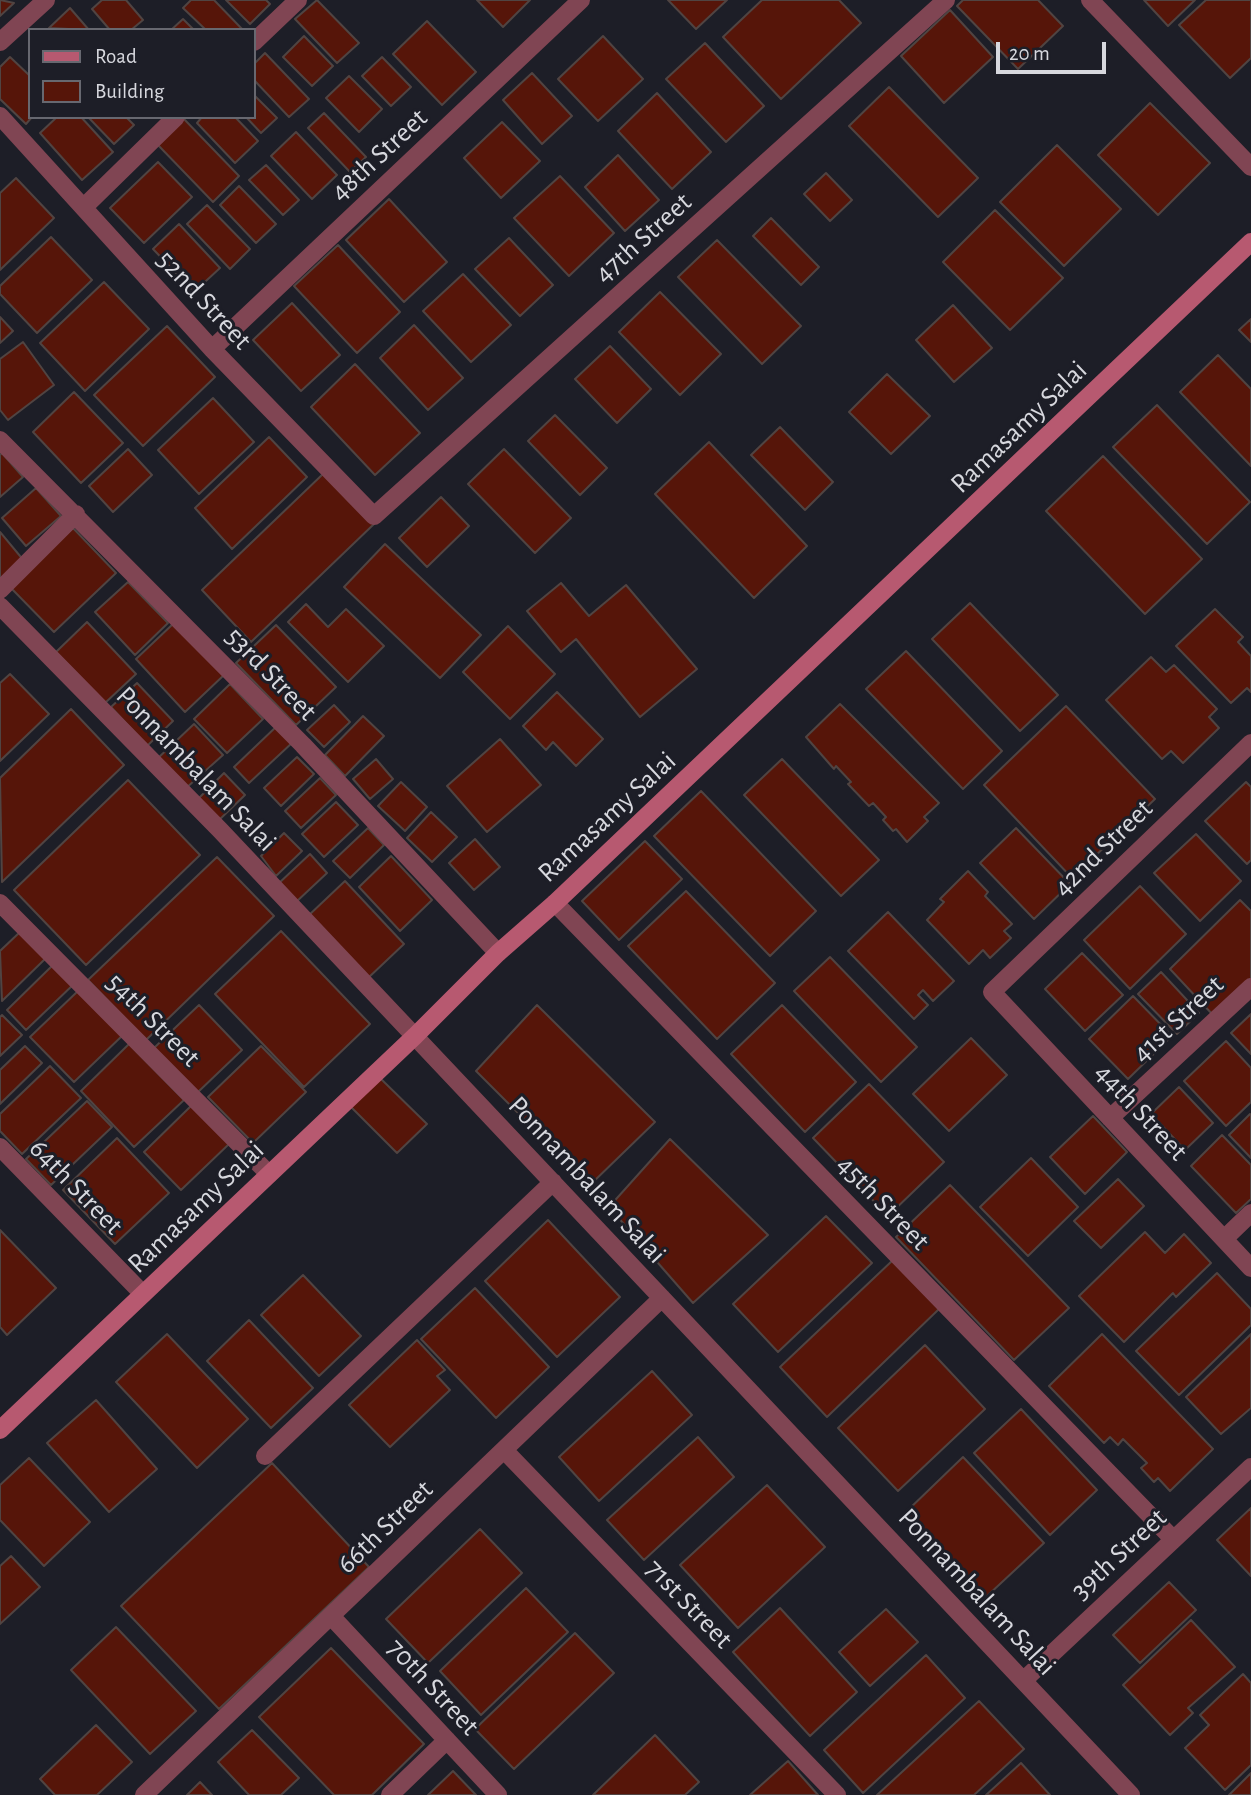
<!DOCTYPE html>
<style>
body{margin:0}
#map{position:relative;width:1251px;height:1795px;overflow:hidden;background:#1d1e27;font-family:"Alegreya Sans",sans-serif}
canvas{display:block}
.legend{position:absolute;left:28px;top:28px;width:228px;height:91px;box-sizing:border-box;background:#1d1e27;border:2px solid #676870;margin:0;padding:9px 12px;list-style:none;font-size:21px;color:#d7d8de}
.legend li{display:flex;align-items:center;gap:14px;height:35px}
.legend b{width:35px;border:2px solid #676870}
.scale{position:absolute;left:996px;top:42px;width:110px;height:32px;box-sizing:border-box;border:4px solid #d7d8de;border-top:0;padding-left:9px;font-size:21px;line-height:24px;white-space:nowrap;color:#d7d8de;-webkit-text-stroke:5px #1d1e27;paint-order:stroke}
</style>
<div id="map">
<canvas width="1251" height="1795"></canvas>
<ul class="legend">
<li><b style="height:9px;background:#b75970"></b>Road</li>
<li><b style="height:19px;background:#561509"></b>Building</li>
</ul>
<div class="scale">20 m</div>
</div>
<script>
const ctx = document.querySelector('canvas').getContext('2d');
ctx.lineJoin = 'round';
function fillPath(path, color) { ctx.fillStyle = color; ctx.fill(path, 'evenodd'); }
function trace(path, color, width, dash) { ctx.strokeStyle = color; ctx.lineWidth = width; ctx.lineCap = dash ? 'butt' : 'round'; ctx.setLineDash(dash || []); ctx.stroke(path); }
function label(font, color, halo, rows, align = 'center') {
  ctx.font = font + ' "Alegreya Sans",sans-serif'; ctx.lineWidth = 6; ctx.setLineDash([]); ctx.textBaseline = 'middle'; ctx.strokeStyle = halo; ctx.fillStyle = color; for (const [text, x, y, turn = 0] of rows) {
    ctx.save(); ctx.translate(x, y); ctx.rotate((+turn || 0) * Math.PI / 180); ctx.textAlign = isNaN(turn) ? turn : align; if (halo) ctx.strokeText(text, 0, 0); ctx.fillText(text, 0, 0); ctx.restore();
  }
}
const building = new Path2D(`
 M0,0L14,3L0,16Z
 M102,0H126L143,20L131,30H110L92,9Z
 M191,0H214L243,30H206L183,8Z
 M226,0H266L270,4L250,24Z
 M317,0L359,43L337,63L295,19Z
 M477,0H530L503,27Z
 M668,0H727L696,29Z
 M762,0H839L861,23L781,99L723,37Z
 M963,0H1038L1063,26L1018,69L957,6Z
 M1144,0H1195L1168,26Z
 M1206,0H1251V58L1230,78L1179,25Z
 M70,8L89,30L49,28Z
 M950,10L993,57L944,103L901,56Z
 M183,19L194,30H171Z
 M427,21L476,72L442,105L393,54Z
 M304,36L333,66L312,86L283,57Z
 M603,36L643,79L598,121L558,79Z
 M705,43L764,106L726,142L666,79Z
 M265,53L309,99L289,117L254,80V64Z
 M10,57L30,76V117H32L26,124L0,99V67Z
 M382,57L411,87L391,106L362,76Z
 M532,73L572,116L542,144L503,100Z
 M349,76L382,109L359,132L326,98Z
 M889,87L978,178L938,217L849,126Z
 M657,93L711,152L672,189L618,131Z
 M255,96L277,118L261,133L246,117H254Z
 M1150,103L1210,163L1158,215L1098,155Z
 M324,113L366,157L350,172L308,128Z
 M57,117H81L113,152L82,180L40,133Z
 M88,117H126L134,125L114,144Z
 M202,117H235L258,141L235,163L197,123Z
 M183,118L239,176L213,202L157,144Z
 M502,122L540,161L501,198L464,158Z
 M296,132L337,175L312,199L271,156Z
 M1057,145L1121,209L1064,266L1000,202Z
 M618,155L659,200L625,231L585,187Z
 M158,162L192,197L144,243L110,208Z
 M266,165L299,200L283,215L249,180Z
 M826,173L852,200L830,221L804,194Z
 M560,176L614,233L569,276L514,218Z
 M16,178L54,218L0,270V193Z
 M239,186L276,224L256,243L220,205Z
 M389,199L447,262L404,302L346,240Z
 M207,205L250,249L230,269L187,224Z
 M995,210L1063,278L1010,330L943,262Z
 M771,218L819,267L801,285L753,236Z
 M179,224L220,268L194,292L153,249Z
 M51,237L92,280L37,333L0,294V286Z
 M509,238L553,285L520,316L475,269Z
 M717,240L801,326L762,364L678,277Z
 M338,245L400,312L357,353L294,286Z
 M463,274L511,325L471,362L423,311Z
 M104,282L149,329L85,391L40,343Z
 M660,292L721,354L680,395L619,332Z
 M292,303L340,355L301,391L253,340Z
 M953,305L992,348L954,382L916,340Z
 M0,317L13,331L0,343Z
 M1251,319V342L1239,330Z
 M414,325L463,378L428,410L380,358Z
 M167,326L215,377L143,446L94,395Z
 M23,342L54,385L8,420L0,410V359Z
 M610,346L651,389L617,423L575,379Z
 M1218,355L1251,389V466L1180,392Z
 M355,364L420,433L375,475L311,407Z
 M887,374L930,416L891,454L849,412Z
 M74,392L123,443L81,483L33,432Z
 M213,398L254,442L199,494L158,450Z
 M1157,405L1250,502L1207,544L1113,447Z
 M555,415L607,468L580,495L528,441Z
 M780,427L833,482L805,510L751,455Z
 M269,437L307,477L232,549L195,508Z
 M709,442L807,546L754,598L655,494Z
 M128,449L152,475L113,512L89,486Z
 M504,449L571,518L535,553L468,484Z
 M2,453L23,477L0,497V455Z
 M1103,456L1202,559L1145,614L1046,511Z
 M324,473L374,524L251,642L202,590Z
 M36,488L61,516L26,546L2,518Z
 M441,497L469,526L427,567L399,538Z
 M73,528L116,573L54,632L10,587Z
 M0,532L25,562L0,584Z
 M385,544L481,635L440,678L344,587Z
 M128,582L168,623L135,655L95,612Z
 M561,583L589,616L626,585L697,669L640,717L576,639L561,652L527,611Z
 M970,603L1058,695L1020,731L932,639Z
 M306,604L328,627L346,609L384,646L348,682L288,622Z
 M1215,609L1243,637L1238,642L1251,656V692L1247,688L1231,703L1176,646Z
 M87,622L136,674L105,703L56,652Z
 M174,623L224,675L185,712L136,659Z
 M276,625L336,687L296,725L236,663Z
 M508,626L555,674L510,719L463,672Z
 M906,651L1002,751L963,789L866,689Z
 M1151,657L1166,672L1174,665L1217,709L1209,717L1219,728L1183,763L1171,751L1162,759L1106,700Z
 M10,674L49,714L0,761V683Z
 M137,683L173,721L147,746L111,707Z
 M230,684L263,719L227,753L194,719Z
 M557,692L603,739L576,766L553,742L546,750L523,726Z
 M840,704L939,803L924,817L928,821L907,842L896,829L893,831L883,820L886,817L873,803L869,806L848,784L851,782L836,766L834,769L806,737Z
 M334,705L350,722L324,747L307,730Z
 M1066,706L1155,799L1072,878L984,785Z
 M71,709L124,765L2,882L0,778Z
 M363,716L384,736L345,776L325,755Z
 M194,724L223,755L185,789L157,759Z
 M278,725L293,742L249,783L234,767Z
 M500,739L541,785L487,832L447,786Z
 M297,757L314,774L281,806L264,788Z
 M376,759L393,779L370,799L353,779Z
 M782,759L879,860L841,896L744,795Z
 M224,773L245,795L217,822L197,800Z
 M320,778L336,795L301,828L285,811Z
 M128,780L200,855L86,965L14,890Z
 M401,782L427,807L405,831L378,806Z
 M1246,782L1251,787V860L1247,864L1205,821Z
 M701,791L816,911L770,956L654,836Z
 M336,802L358,825L324,857L302,834Z
 M431,812L457,837L432,862L407,838Z
 M368,828L384,845L350,878L333,861Z
 M1016,828L1070,884L1034,919L980,863Z
 M284,833L302,851L276,876L261,856Z
 M1196,834L1241,881L1200,921L1154,873Z
 M475,839L500,867L474,890L449,863Z
 M645,841L682,879L619,940L582,901Z
 M310,854L327,873L295,903L278,884Z
 M391,856L432,900L400,931L359,887Z
 M217,857L274,916L146,1040L88,980Z
 M968,871L988,892L985,896L1012,924L1004,931L1011,938L990,958L983,950L969,964L927,920L944,902L940,899Z
 M345,881L404,944L367,979L308,916Z
 M1140,886L1186,934L1130,989L1084,940Z
 M686,891L775,983L717,1039L628,946Z
 M1240,900L1251,911V978L1213,1015L1170,969Z
 M888,912L954,981L933,1001L923,990L918,995L928,1005L914,1019L848,951Z
 M281,931L370,1024L304,1087L215,994Z
 M20,932L46,958L2,1001L0,951Z
 M1082,953L1123,995L1085,1031L1045,989Z
 M830,957L917,1047L881,1082L794,991Z
 M57,961L76,982L26,1030L7,1010Z
 M1161,972L1199,1013L1177,1034L1138,994Z
 M79,990L123,1035L74,1082L30,1037Z
 M1133,996L1172,1036L1128,1079L1089,1039Z
 M199,1005L242,1050L197,1093L154,1048Z
 M537,1005L655,1122L590,1185L476,1071Z
 M782,1005L856,1082L805,1132L731,1054Z
 M1251,1014V1054L1231,1033Z
 M2,1015L22,1035L0,1056V1017Z
 M971,1038L1007,1075L949,1131L913,1094Z
 M1226,1041L1251,1068V1102L1226,1126L1184,1081Z
 M129,1044L184,1100L134,1147L81,1091Z
 M25,1046L42,1063L0,1104V1070Z
 M261,1046L306,1092L253,1143L208,1097Z
 M50,1066L81,1098L22,1154L0,1131V1114Z
 M380,1078L427,1124L397,1153L351,1107Z
 M869,1084L944,1162L888,1216L813,1138Z
 M1179,1087L1213,1123L1185,1150L1151,1114Z
 M87,1101L112,1127L51,1185L26,1159Z
 M192,1105L229,1144L181,1190L144,1152Z
 M1250,1114L1251,1115V1158L1229,1135Z
 M1093,1116L1127,1152L1085,1194L1050,1157Z
 M1222,1135L1251,1165V1199L1236,1213L1191,1166Z
 M117,1138L169,1193L115,1244L63,1190Z
 M670,1139L768,1235L693,1303L609,1207Z
 M1031,1158L1078,1207L1028,1256L980,1207Z
 M1118,1179L1144,1206L1101,1248L1074,1221Z
 M950,1185L1069,1308L1014,1360L896,1237Z
 M826,1216L872,1263L778,1352L733,1304Z
 M548,1220L620,1297L557,1357L485,1281Z
 M0,1230L56,1288L7,1335L0,1327Z
 M1145,1232L1165,1253L1184,1234L1211,1263L1176,1297L1173,1293L1124,1342L1079,1296Z
 M893,1260L939,1309L827,1417L780,1367Z
 M1217,1273L1251,1309V1325L1179,1395L1136,1351Z
 M303,1275L361,1336L319,1376L261,1315Z
 M475,1288L549,1367L496,1418L421,1339Z
 M249,1320L313,1388L271,1428L207,1361Z
 M167,1334L248,1419L197,1468L116,1382Z
 M1102,1334L1213,1449L1170,1491L1158,1478L1154,1482L1141,1468L1147,1463L1123,1439L1118,1445L1110,1437L1104,1443L1049,1386Z
 M1251,1334V1408L1221,1434L1186,1397Z
 M417,1340L445,1370L437,1376L450,1390L390,1447L349,1405Z
 M925,1345L985,1409L898,1491L838,1428Z
 M652,1371L692,1415L599,1501L559,1457Z
 M96,1400L157,1469L109,1512L47,1443Z
 M1021,1409L1097,1490L1050,1535L974,1453Z
 M698,1437L734,1477L644,1560L607,1520Z
 M963,1457L1044,1543L986,1597L906,1512Z
 M29,1458L90,1522L44,1566L0,1520V1485Z
 M272,1463L369,1567L219,1709L121,1606Z
 M767,1485L825,1547L738,1628L680,1565Z
 M1251,1508V1576L1217,1540Z
 M480,1529L522,1573L428,1663L386,1619Z
 M11,1556L40,1587L0,1624V1566Z
 M1169,1582L1196,1610L1140,1663L1113,1635Z
 M526,1588L568,1632L481,1715L440,1671Z
 M780,1608L857,1692L810,1736L733,1652Z
 M886,1609L918,1642L870,1686L839,1652Z
 M1191,1620L1235,1667L1188,1708L1193,1713L1170,1735L1123,1685Z
 M116,1627L196,1711L150,1754L71,1670Z
 M575,1633L614,1673L514,1769L475,1729Z
 M331,1648L424,1744L372,1795H334L259,1717Z
 M926,1655L965,1698L863,1793L824,1750Z
 M1243,1674L1251,1683V1765L1225,1790L1185,1748L1209,1725L1200,1715Z
 M979,1701L1024,1749L974,1795H877Z
 M96,1725L132,1762L97,1795H55L40,1779Z
 M252,1730L299,1778L281,1795H249L218,1762Z
 M655,1735L699,1782L685,1795H593Z
 M788,1761L818,1795H750Z
 M1021,1763L1050,1795H986Z
 M453,1771L476,1795H428Z
 M1251,1773V1795H1229Z
 M200,1782L212,1795H187Z`);
fillPath(building, '#561509');
trace(building, '#504442', 2);
trace(new Path2D(`
 M1090,0L1251,167
 M0,42L46,0
 M254,42L298,0
 M0,116L212,349L374,516L946,0
 M84,207L176,117
 M212,349L581,0
 M0,440L303,745L498,953
 M0,590L76,514
 M0,606L220,830L1131,1795
 M1251,743L992,992L1251,1268
 M0,903L269,1174
 M555,903L1173,1539
 M1110,1118L1251,987
 M0,1147L143,1294
 M1224,1239L1251,1213
 M504,1450L837,1795
 M265,1456L553,1182
 M331,1616L498,1795
 M1024,1680L1251,1467
 M144,1795L662,1298
 M390,1795L447,1740`), '#804553', 18);
trace(new Path2D(`
 M0,1430L415,1036L498,953L555,903L1251,242`), '#b75970', 18);
label('28px', '#d7d8de', '#1d1e27', [
 ["48th Street",379,155,-43],
 ["47th Street",643,238,-42],
 ["52nd Street",204,300,47],
 ["Ramasamy Salai",1019,427,-44],
 ["53rd Street",271,674,46],
 ["Ponnambalam Salai",196,769,46],
 ["Ramasamy Salai",607,817,-43],
 ["42nd Street",1103,848,-44],
 ["41st Street",1178,1019,-43],
 ["54th Street",153,1020,45],
 ["44th Street",1141,1112,47],
 ["Ponnambalam Salai",587,1180,47],
 ["64th Street",76,1187,46],
 ["45th Street",883,1203,46],
 ["Ramasamy Salai",196,1207,-44],
 ["66th Street",385,1527,-44],
 ["39th Street",1119,1554,-43],
 ["Ponnambalam Salai",977,1592,47],
 ["71st Street",689,1604,46],
 ["70th Street",433,1687,47]
]);
</script>
